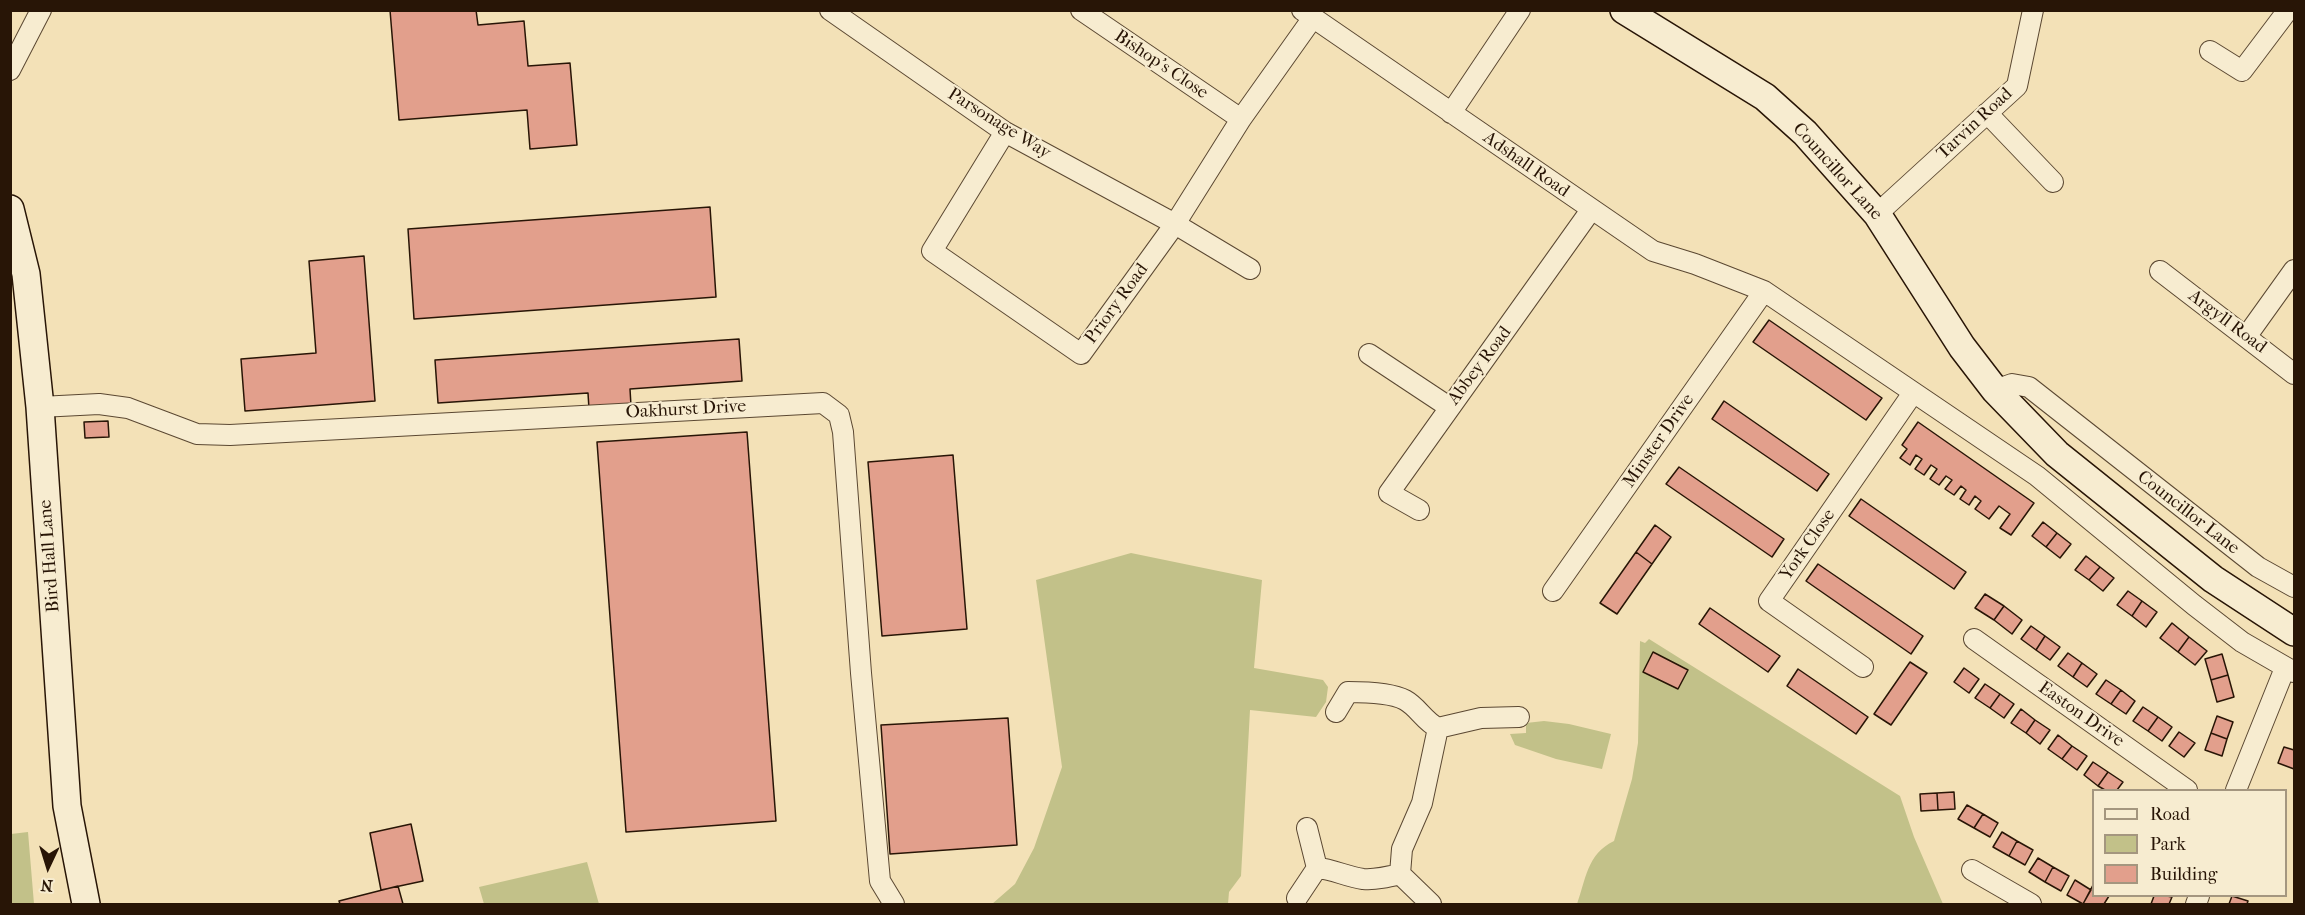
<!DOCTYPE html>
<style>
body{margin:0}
#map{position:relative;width:2305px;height:915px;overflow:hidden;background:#f3e1b7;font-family:"IM FELL French Canon",serif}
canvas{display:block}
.frame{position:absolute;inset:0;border:12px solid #281506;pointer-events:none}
.legend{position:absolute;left:2092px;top:789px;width:195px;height:108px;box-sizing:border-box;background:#f7ecd0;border:2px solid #a4967f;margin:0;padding:8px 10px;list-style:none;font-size:18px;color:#281506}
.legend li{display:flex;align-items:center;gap:12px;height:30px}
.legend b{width:30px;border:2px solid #a4967f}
.north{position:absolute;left:18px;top:837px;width:60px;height:60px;-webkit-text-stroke:4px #f7ecd0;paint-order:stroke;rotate:184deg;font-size:16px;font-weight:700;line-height:24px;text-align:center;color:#281506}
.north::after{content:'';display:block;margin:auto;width:21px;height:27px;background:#281506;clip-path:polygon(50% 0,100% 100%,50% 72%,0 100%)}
</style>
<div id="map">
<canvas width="2305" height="915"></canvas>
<div class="frame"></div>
<ul class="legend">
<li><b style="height:8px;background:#f7ecd0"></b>Road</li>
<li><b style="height:16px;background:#c2c189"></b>Park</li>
<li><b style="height:16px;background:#e29f8c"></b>Building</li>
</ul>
<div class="north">N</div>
</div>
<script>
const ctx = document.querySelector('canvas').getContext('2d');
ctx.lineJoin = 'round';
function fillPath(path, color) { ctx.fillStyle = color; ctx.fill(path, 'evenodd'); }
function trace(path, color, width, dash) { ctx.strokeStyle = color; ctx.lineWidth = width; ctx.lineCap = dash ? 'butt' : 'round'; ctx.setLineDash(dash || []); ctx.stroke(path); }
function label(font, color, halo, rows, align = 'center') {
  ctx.font = font + ' "IM FELL French Canon",serif'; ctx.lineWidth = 4.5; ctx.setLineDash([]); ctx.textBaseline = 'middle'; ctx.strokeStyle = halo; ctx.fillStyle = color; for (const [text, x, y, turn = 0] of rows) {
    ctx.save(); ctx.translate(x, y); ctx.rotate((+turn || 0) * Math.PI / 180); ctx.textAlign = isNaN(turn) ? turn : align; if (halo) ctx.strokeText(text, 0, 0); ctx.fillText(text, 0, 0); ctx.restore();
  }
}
fillPath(new Path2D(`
 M1131,553L1262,580L1254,668L1323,680L1328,687L1326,702L1316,717L1250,710L1241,876L1229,892L1228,904H992L1015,884L1034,848L1062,767L1036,580Z
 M1649,639L1900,796L1914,837L1943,904H1577C1586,879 1587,854 1614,841L1632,779L1638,743L1640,641L1645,643Z
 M1544,721L1569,724L1611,734L1602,769L1556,759L1515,745L1510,734L1526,733V723Z
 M28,832L34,904H11V834Z
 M587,862L599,904H484L479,887Z`), '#c2c189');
const building = new Path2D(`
 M390,10H476L478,25L524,21L528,66L570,63L577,145L530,149L527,110L399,120Z
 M710,207L716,297L414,319L408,229Z
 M364,256L375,401L245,411L241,359L316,353L309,261Z
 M1769,320L1882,398L1866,420L1753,342Z
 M739,339L742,381L630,389L631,406L589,409L588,393L438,403L435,360Z
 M1724,401L1829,474L1817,491L1712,419Z
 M108,421L109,437L85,438L84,422Z
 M1918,422L2034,503L2011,535L2000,528L2010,514L1999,506L1989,519L1975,509L1981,501L1975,496L1969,505L1960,499L1966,490L1961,486L1954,495L1945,489L1952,480L1946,476L1939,485L1930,479L1937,469L1931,465L1924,475L1915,469L1922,459L1916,455L1910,465L1900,458L1907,449L1902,445Z
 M747,432L776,821L626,832L597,442Z
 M953,455L967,629L882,636L868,462Z
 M1679,467L1784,539L1772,557L1666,484Z
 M1861,499L1966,572L1954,589L1849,516Z
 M2043,522L2057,533L2046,547L2032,536Z
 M1655,525L1671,537L1652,564L1636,552Z
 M2057,533L2071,544L2060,558L2046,547Z
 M1636,552L1652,564L1617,614L1600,603Z
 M2086,556L2100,567L2089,580L2075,570Z
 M1818,564L1923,636L1911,654L1806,581Z
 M2100,567L2114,578L2103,591L2089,580Z
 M2128,591L2142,601L2132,616L2117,605Z
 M1985,594L2004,606L1994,620L1975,608Z
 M2142,601L2157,612L2146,627L2132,616Z
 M2004,606L2022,620L2012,634L1994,620Z
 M1710,608L1780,656L1768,672L1699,624Z
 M2172,623L2189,637L2178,652L2160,638Z
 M2031,626L2045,636L2036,650L2021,639Z
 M2045,636L2060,647L2050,660L2036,650Z
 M2189,637L2207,651L2195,665L2178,652Z
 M1653,652L1688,670L1678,689L1643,672Z
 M2068,653L2082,663L2073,677L2058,666Z
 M2222,654L2228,675L2211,680L2205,659Z
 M1910,662L1927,673L1891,725L1874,714Z
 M2082,663L2097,674L2087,687L2073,677Z
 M1964,668L1979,679L1969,693L1954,682Z
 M1798,669L1868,717L1856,734L1787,686Z
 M2228,675L2234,697L2217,702L2211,680Z
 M2106,680L2121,690L2111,704L2096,694Z
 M1985,684L2000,694L1990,708L1975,698Z
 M2121,690L2135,701L2126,714L2111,704Z
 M2000,694L2014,704L2004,718L1990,708Z
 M2143,707L2158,717L2148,731L2133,721Z
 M2021,709L2035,720L2026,733L2011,723Z
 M2217,716L2233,722L2227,739L2211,733Z
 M2158,717L2172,727L2162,741L2148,731Z
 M1008,718L1017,845L890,854L881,725Z
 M2035,720L2050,730L2040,744L2026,733Z
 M2179,732L2195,743L2184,757L2169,746Z
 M2211,733L2227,739L2222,756L2205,750Z
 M2058,735L2072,746L2062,759L2048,749Z
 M2072,746L2087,756L2077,770L2062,759Z
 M2284,747L2294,750V769L2278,763Z
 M2093,762L2108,772L2098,786L2084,775Z
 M2108,772L2123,782L2117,790H2105L2098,786Z
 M1954,792L1955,809L1938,810L1937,793Z
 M1937,793L1938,810L1921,811L1920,794Z
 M1967,805L1983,814L1974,828L1958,819Z
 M1983,814L1998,823L1990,837L1974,828Z
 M411,824L423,881L381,890L370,833Z
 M2002,832L2017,841L2009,856L1993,847Z
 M2017,841L2033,850L2025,865L2009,856Z
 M2038,858L2053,867L2045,882L2029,872Z
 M2053,867L2069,876L2061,891L2045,882Z
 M2075,880L2091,890L2083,904L2067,895Z
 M2093,885L2094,896H2109L2104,904H2083Z
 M398,886L403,904H340L339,901Z
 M2154,896H2167L2172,897L2169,904H2151Z
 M2232,896L2248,901L2247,904H2229Z`);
fillPath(building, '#e29f8c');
trace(building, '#281506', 1.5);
const street = new Path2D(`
 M830,10L1005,132L1175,224L1250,269
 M1081,10L1241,119
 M1302,10L1653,251L1695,264L1764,291L2037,476L2194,605L2242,642L2294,672
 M2210,51L2242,71L2288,10
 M10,70L41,10
 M1451,113L1520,10
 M1987,113L2053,182
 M1005,132L932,251L1081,354L1175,224L1241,119L1312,19
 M1877,214L2017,86L2033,10
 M2160,271L2294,374
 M2246,337L2294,270
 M1369,354L1449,407
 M1995,390L2012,384L2029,387L2258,567L2294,587
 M40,407L99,404L128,408L197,434L230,435L823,403L839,415L843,432L861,673L880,881L894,904
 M1419,510L1389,493L1591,210
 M1553,591L1764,291
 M1974,639L2187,790
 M1863,667L1769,601L1913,393
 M1336,712L1348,692C1363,692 1392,693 1405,700C1418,707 1424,721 1438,728
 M2236,790L2285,668
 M1307,828L1317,868
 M1972,870L2031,904
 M1297,898L1317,868C1333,869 1347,877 1363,879C1376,880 1388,877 1400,874
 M1431,904L1400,874L1402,849L1422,803L1438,728L1481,718L1519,717
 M2196,904L2199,896`);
const secondary = new Path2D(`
 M1624,10L1765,97L1805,133L1877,214L1962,347L1995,390L2057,454L2213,579L2294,632
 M10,209L26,274L40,407L67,806L86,904`);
trace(street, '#5b4832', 22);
trace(secondary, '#281506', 30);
trace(street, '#f7ecd0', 20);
trace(secondary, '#f7ecd0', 27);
label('18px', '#281506', '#f7ecd0', [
 ["Bishop's Close",1161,65,34],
 ["Parsonage Way",999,124,32],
 ["Tarvin Road",1975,124,-43],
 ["Adshall Road",1526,165,35],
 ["Councillor Lane",1837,172,48],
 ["Priory Road",1117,304,-54],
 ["Argyll Road",2227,322,37],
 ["Abbey Road",1480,366,-53],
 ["Oakhurst Drive",686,410,-3],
 ["Minster Drive",1659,441,-55],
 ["Councillor Lane",2188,513,38],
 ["York Close",1808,545,-55],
 ["Bird Hall Lane",50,556,-94],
 ["Easton Drive",2081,715,35]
]);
</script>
